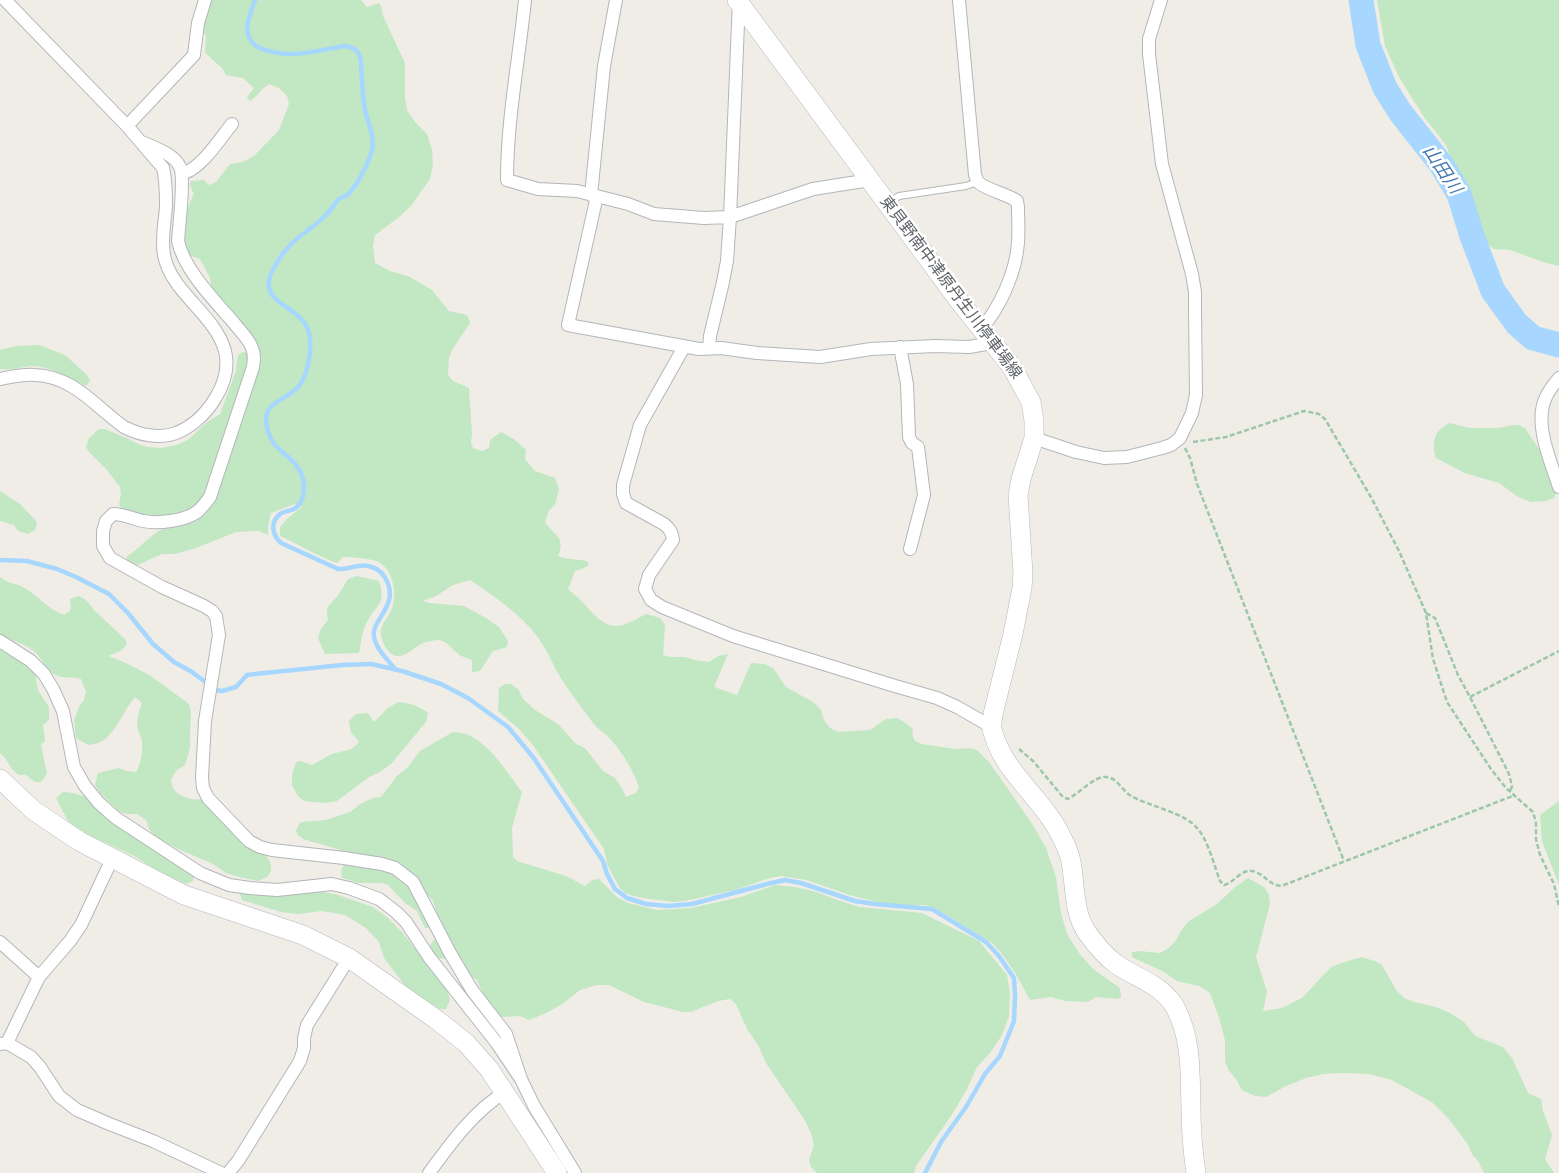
<!DOCTYPE html>
<meta charset="utf-8">
<style>
body{margin:0}
canvas{display:block;background:#efede6}
</style>
<canvas width="1559" height="1173"></canvas>
<script>
const ctx = document.querySelector('canvas').getContext('2d');
ctx.lineJoin = 'round';
function fillPath(path, color) { ctx.fillStyle = color; ctx.fill(path, 'evenodd'); }
function trace(path, color, width, dash) { ctx.strokeStyle = color; ctx.lineWidth = width; ctx.lineCap = dash ? 'butt' : 'round'; ctx.setLineDash(dash || []); ctx.stroke(path); }
function label(font, color, halo, rows, align = 'center') {
  ctx.font = font + ' "Nunito Sans","Noto Sans JP",sans-serif'; ctx.lineWidth = 5; ctx.setLineDash([]); ctx.textBaseline = 'middle'; ctx.strokeStyle = halo; ctx.fillStyle = color; for (const [text, x, y, turn = 0] of rows) {
    ctx.save(); ctx.translate(x, y); ctx.rotate((+turn || 0) * Math.PI / 180); ctx.textAlign = isNaN(turn) ? turn : align; if (halo) ctx.strokeText(text, 0, 0); ctx.fillText(text, 0, 0); ctx.restore();
  }
}
fillPath(new Path2D(`
 M209,0H361L367,7L379,3L381,6L383,16L405,63V97L407,110L415,122L427,134L432,150L433,164L430,179L411,206L398,218L375,235L373,246L375,263L390,271L410,277L432,290L449,311L467,315L470,323L452,350L449,357L448,375L453,381L469,388L472,434L471,443L473,448L482,451L489,448L490,440L501,432L514,439L526,450L525,459L535,471L555,478L559,489L555,505L549,510L545,522C554,536 566,536 558,556C568,560 577,559 587,561L589,565L582,569L575,571L568,589C575,595 582,601 588,608C610,633 619,629 646,614L660,618L665,625L663,655L671,657H685L694,660L709,662L718,656L728,654L714,687L737,695L751,663L765,664L773,668L786,687L813,702L821,710L824,720L830,728L838,732L870,730L886,719L897,718L903,721L913,729L912,734L915,741L922,744L955,749L970,748L977,750L989,762L1033,825L1046,848L1056,877L1061,913L1067,934L1079,953L1093,969L1120,988L1121,997L1118,999L1096,997L1088,1002L1065,1001L1051,997L1030,1000L1017,976L1002,954L992,943L935,908L925,905H897L877,902L853,896L806,880L781,876L770,878L735,890L685,901L674,902L649,899L633,896L625,893L619,887L607,864L604,849L532,744L520,730L498,711L499,688L505,684H511L518,689L523,699L535,710L558,724L576,744L585,748L603,771L615,778L622,788L626,797L636,793L639,787C634,772 623,753 612,741C607,734 598,730 593,723C583,710 573,696 564,683C554,668 548,651 537,636C519,613 494,596 470,580L453,585L436,596L423,601L430,603L464,606L486,618L499,627L508,641L507,647L493,651L480,671L472,672V660C468,658 464,657 461,656C452,650 447,639 436,640C431,641 424,642 421,644C412,649 401,662 390,653C385,649 379,635 381,629C384,620 391,614 393,605C397,591 392,568 377,561C371,559 349,557 343,557L337,563C317,556 300,545 280,536V527L288,518L302,507L295,504L271,513L268,527V535L259,531L236,532L196,548L175,554H162L138,565L130,563L127,560V556C139,549 147,538 159,531C168,526 187,521 197,517L257,367L211,288L210,278L200,259L186,254C180,237 185,209 194,194L190,186L191,181L204,180L209,185L216,182L230,164L243,162L254,156L279,130L289,104L287,96L279,88L269,84C261,89 258,96 250,101L247,97L254,88L243,78L226,75L222,68L205,53L206,36L200,26Z
 M1377,0H1559V266L1543,262L1510,250L1494,249L1482,240L1446,145L1424,117L1399,77L1385,46Z
 M39,345L65,355L87,375L90,381L86,386C70,378 50,366 32,366C21,367 11,371 0,369V350L16,346Z
 M244,352L248,353L251,356L212,484L198,505L175,516L143,518L123,510L119,505L121,494L120,487L107,470L88,451L86,447L89,438L99,429H105L129,439L136,443L146,447L161,448L177,445L189,439L207,422L220,414L236,371L237,360L239,354Z
 M1450,423L1469,428H1497L1514,425H1519L1525,428L1537,446L1547,457L1557,492L1554,498L1546,501L1531,502L1518,497L1499,483L1465,473L1436,458C1431,444 1434,429 1450,423Z
 M0,491L20,504L37,522L35,530L28,534L18,531L14,525L0,521Z
 M357,576L379,581C387,605 376,604 367,622C362,631 361,643 359,653L325,654L318,638L321,629L328,620C325,605 330,605 339,594C342,589 345,584 348,579Z
 M0,577C7,583 14,583 21,586C37,594 47,609 64,615L71,610L70,599L79,596L86,600L95,611L125,639L127,644L122,650L109,656L128,664L151,676L189,704L191,712L190,735V748L185,765L176,771L171,780C172,783 172,786 173,788C178,797 193,801 202,799L266,854L271,865V871L267,877L258,881L239,877L226,873L213,864L176,848L155,836L149,829L146,820L137,814H127L120,812L100,793L95,785L98,773L119,768L126,771L136,772C141,764 143,751 142,741C141,736 138,731 137,726C137,718 139,710 142,703L135,697C125,708 113,738 100,742C97,744 92,744 88,745L76,738L74,720L79,707L84,700L86,692L81,679C73,676 65,679 58,676C48,673 43,660 36,653C26,644 12,640 0,636Z
 M0,646L32,670L36,677V681L39,692L49,707V720L43,725L45,741L41,744L47,774L41,782H35L26,775H19C8,767 10,762 0,753Z
 M398,702C410,703 419,706 428,713L426,722L392,763L380,772L369,777L337,801L325,803L304,801L298,796L292,785V775L296,762L300,761L312,765C318,762 324,758 330,755C340,750 353,753 359,741L351,733L349,721L356,714L368,713L374,722L388,708Z
 M453,732C483,731 506,771 522,792L512,828L513,857L517,861L566,876L585,886L592,880L599,879L618,898L628,903L657,910L690,908L741,897L775,885L795,887L817,892L832,898L859,907L922,913L979,941L1007,975L1010,993L1009,1016L1002,1035L991,1052L977,1067L967,1089L951,1116L916,1166L914,1173H817L811,1167L809,1160L814,1145L811,1133L804,1119L766,1063L758,1045L747,1029L736,1004L730,999L718,1001L691,1012H683L644,1002L609,985H597L580,990L564,1003L546,1013L529,1020L520,1016L501,1017L494,1014L476,979L468,976L441,928L433,901L426,893L417,879L334,848L303,839L297,834L296,830L301,822L326,820L350,812L362,803L373,798L381,797L397,776L408,767L420,751Z
 M63,792L73,793L89,798L194,876L193,881L186,884L160,872L136,857L91,836L69,823L56,798Z
 M1559,801V885L1542,841L1540,815Z
 M344,864L388,869L409,885L431,928H425L417,911L405,903L388,885L382,883H357L350,880L342,878L341,871Z
 M1248,878L1264,887L1269,895L1270,904L1256,957L1267,992L1263,1011L1282,1008L1302,998L1330,968L1341,963L1362,957L1377,962L1382,965L1396,990L1404,998L1414,1002L1436,1007L1450,1013L1464,1022L1475,1036L1503,1047L1512,1058L1528,1093L1541,1099L1543,1111L1552,1135L1545,1159L1554,1173H1484L1478,1161L1472,1154L1467,1143L1448,1118L1433,1103L1392,1080L1369,1074L1342,1073L1323,1074L1306,1078L1286,1086L1266,1097L1255,1096L1242,1090L1236,1079L1229,1071L1225,1062V1040L1219,1018L1210,993L1199,986L1177,981L1164,972L1132,957V952L1139,951L1160,953L1169,948L1176,940L1182,929L1189,921L1217,904L1234,888Z
 M239,891H316L335,894L373,907L388,918L401,931L446,987L450,1000L446,1009H440L406,987L384,958L379,942L366,928L345,915L322,911L298,914L281,912L242,900Z
 M438,938L447,956L445,959L436,957C430,950 427,943 438,938Z`), '#c2e7c3');
trace(new Path2D(`
 M255,0C252,9 247,21 247,30C248,38 253,45 260,48C289,60 315,51 344,46C355,47 359,51 361,61C362,77 362,94 365,110C368,124 375,136 372,150C369,163 356,188 346,196C344,197 340,198 339,199C334,203 332,210 327,214C308,233 291,238 276,264C273,269 270,275 269,281C265,307 308,307 310,339C311,354 308,374 299,386C284,404 257,400 269,434C274,451 293,456 300,471C306,482 306,502 294,509C290,511 284,511 280,514C270,522 272,535 281,543L338,569C349,570 358,563 368,566C374,567 381,571 384,576C403,604 370,620 374,637C376,649 388,660 395,669
 M0,560L27,561L57,569L76,577L109,594L128,613L153,644L174,662L192,672L216,690L222,691L236,687L247,675L255,674L342,665L371,664L402,671L441,684L468,698L508,727L533,757L603,861L607,874L615,889L627,898L646,904L668,906L692,904L767,884L785,880L801,883L855,901L875,904L932,909L986,942L999,956L1014,978L1015,996L1014,1021L1000,1056L985,1074L966,1107L941,1142L925,1173`), '#a7d7fe', 4.5);
trace(new Path2D(`
 M1361,0L1368,45L1385,88L1400,112L1441,164L1459,194L1472,236L1493,291L1517,324L1533,338L1559,345`), '#a7d7fe', 25);
const lane = new Path2D(`
 M890,202L899,196L966,186L977,182`);
const street = new Path2D(`
 M525,0C519,60 507,119 507,180L538,189L577,191L628,204L654,214L704,218L730,217L813,189L870,180
 M959,0L975,175C976,177 977,181 978,182C984,189 1007,194 1017,201L1018,207C1018,219 1019,231 1018,243C1016,272 1000,308 981,329
 M127,126L194,55L198,23L205,0
 M142,142C155,148 174,154 180,167C185,178 179,226 178,241C184,270 215,301 234,323C240,331 249,339 252,348C255,355 254,360 253,367L210,497C206,502 202,508 197,512C184,521 158,524 143,521C133,519 124,514 113,514L106,521L103,531V546L110,558L162,587L204,606L212,611L216,616L219,635L205,721L202,777L203,788L208,798L249,841L260,847L272,850L344,858L382,864L395,868L413,882L450,953L472,990L506,1034L521,1079
 M182,173C199,172 221,137 232,124
 M591,195L604,66L616,0
 M597,196L568,325L699,349L721,348L757,353L820,357L871,349L935,346L969,347L992,343
 M684,347L640,425L623,485V494L626,503L664,524C670,529 672,532 673,540L649,575L645,589L651,600L662,607L733,636L895,686L937,698L957,707L992,727
 M900,347L907,384L909,437L912,443L918,447L924,495L910,549
 M709,348L710,336L723,282L727,261L730,217L739,0
 M1559,378C1554,384 1549,390 1546,397C1533,423 1551,462 1559,487
 M0,379C11,377 23,374 35,375C73,376 96,407 124,427C139,435 159,439 176,433C205,422 233,383 225,351C215,314 171,293 164,255C161,239 165,222 166,206C166,194 166,180 163,168L127,126L5,0
 M1034,438L1076,452L1104,458L1127,457L1162,448L1171,445L1180,438L1192,413L1196,395L1195,309V292L1192,274L1162,164L1149,54V39L1161,0
 M0,641L31,661L44,674L53,689L63,711L74,767L85,786L99,803L116,818L200,873L229,885L250,888L277,890L332,884L349,888L379,899L396,912L406,922L429,957L496,1042L521,1079L534,1106L575,1173
 M0,942L39,977
 M7,1043L39,977L70,941L81,925L112,859
 M0,1044L7,1043L31,1057L40,1067L59,1096L77,1110L107,1123L153,1141L221,1173
 M228,1173L238,1161L300,1061L304,1048V1038L307,1025L349,958
 M429,1173C451,1143 473,1112 505,1092`);
const secondary = new Path2D(`
 M737,0L960,302L1012,367L1031,402L1034,421V438L1021,479L1018,495L1023,573L1022,588L1013,634L993,714C993,719 991,724 992,729C1002,772 1043,798 1061,836C1065,843 1068,850 1070,857C1076,882 1072,912 1088,934C1096,945 1105,956 1116,964C1136,978 1165,986 1176,1009C1192,1040 1190,1075 1191,1109C1191,1131 1193,1152 1196,1173
 M0,779L33,810L79,841L184,895L303,935L349,958L437,1020L466,1043L489,1069L557,1173`);
trace(lane, '#b3b6ba', 8);
trace(street, '#b3b6ba', 14);
trace(secondary, '#b4b8bd', 20);
trace(new Path2D(`
 M1193,442L1226,437L1304,411L1319,414L1325,419L1372,499L1399,551L1426,613L1433,659L1447,702L1491,769L1506,788L1533,812L1536,823V839L1540,855L1554,884L1559,907
 M1185,448L1190,458L1197,484L1344,861
 M1426,613L1435,618L1458,675L1470,697L1509,774L1512,786L1510,792
 M1470,697L1559,651
 M1019,749L1033,761L1063,797L1068,799C1078,794 1094,777 1104,777C1117,776 1122,791 1131,796C1149,806 1185,813 1197,828C1208,840 1214,865 1220,881L1224,885C1234,883 1241,869 1252,871C1265,873 1271,889 1284,885L1515,795`), '#9cc7a8', 2.5, [5, 2.5]);
trace(lane, '#fff', 6);
trace(street, '#fff', 12);
trace(secondary, '#fff', 19);
label('16px', '#5d6166', '#fff', [
 ["東貝野南中津原丹生川停車場線",950,288,53]
]);
label('italic 18px', '#4278b1', '#fff', [
 ["山田川",1441,170,56]
]);
</script>
